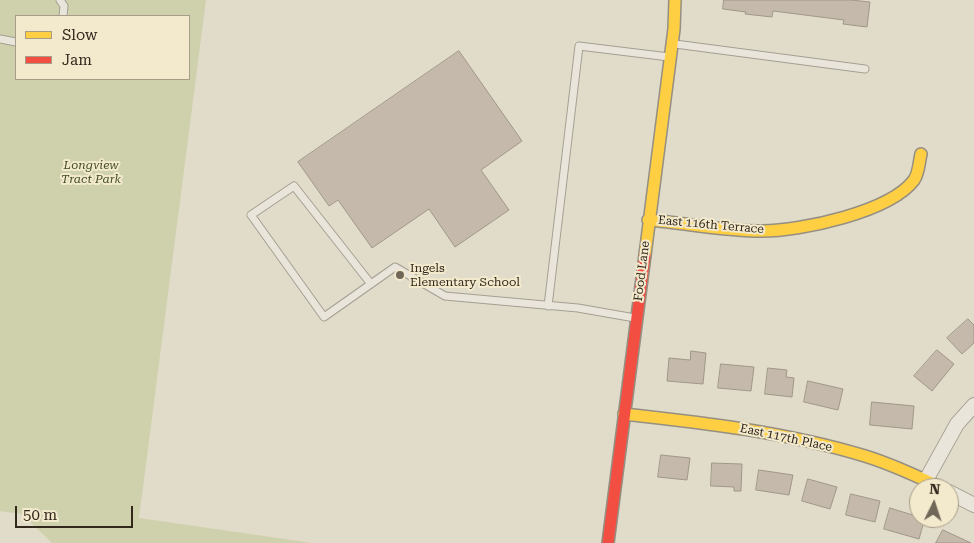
<!DOCTYPE html>
<style>
body{margin:0}
#map{position:relative;width:974px;height:543px;overflow:hidden;background:#e1dbc9;font-family:"Roboto Serif",serif}
canvas{display:block}
.legend{position:absolute;left:15px;top:15px;width:175px;height:65px;box-sizing:border-box;background:#f3eace;border:1px solid #a69c87;margin:0;padding:6px 9px;list-style:none;font-size:15px;color:#33281c}
.legend li{display:flex;align-items:center;gap:10px;height:25px}
.legend b{width:25px;border:1px solid #a69c87}
.north{position:absolute;left:909px;top:478px;width:50px;height:50px;box-sizing:border-box;background:#f3eace;border:1px solid #a69c87;border-radius:50%;rotate:4deg;font-size:14px;font-weight:700;line-height:20px;text-align:center;color:#33281c}
.north::after{content:'';display:block;margin:auto;width:18px;height:22px;background:#706759;clip-path:polygon(50% 0,100% 100%,50% 72%,0 100%)}
.scale{position:absolute;left:15px;top:506px;width:118px;height:22px;box-sizing:border-box;border:2px solid #33281c;border-top:0;padding-left:6px;font-size:15px;line-height:18px;white-space:nowrap;color:#33281c;-webkit-text-stroke:4px #f3eace;paint-order:stroke}
</style>
<div id="map">
<canvas width="974" height="543"></canvas>
<ul class="legend">
<li><b style="height:6px;background:#ffcf43"></b>Slow</li>
<li><b style="height:6px;background:#f24e42"></b>Jam</li>
</ul>
<div class="north">N</div>
<div class="scale">50 m</div>
</div>
<script>
const ctx = document.querySelector('canvas').getContext('2d');
ctx.lineJoin = 'round';
function fillPath(path, color) { ctx.fillStyle = color; ctx.fill(path, 'evenodd'); }
function trace(path, color, width, dash) { ctx.strokeStyle = color; ctx.lineWidth = width; ctx.lineCap = dash ? 'butt' : 'round'; ctx.setLineDash(dash || []); ctx.stroke(path); }
function label(font, color, halo, rows, align = 'center') {
  ctx.font = font + ' "Roboto Serif",serif'; ctx.lineWidth = 4; ctx.setLineDash([]); ctx.textBaseline = 'middle'; ctx.strokeStyle = halo; ctx.fillStyle = color; for (const [text, x, y, turn = 0] of rows) {
    ctx.save(); ctx.translate(x, y); ctx.rotate((+turn || 0) * Math.PI / 180); ctx.textAlign = isNaN(turn) ? turn : align; if (halo) ctx.strokeText(text, 0, 0); ctx.fillText(text, 0, 0); ctx.restore();
  }
}
fillPath(new Path2D(`
 M0,0H206L139,518L312,543H52L22,514L0,511ZM16,16H189V79H16Z`), '#ced1ac');
const building = new Path2D(`
 M724,0H851L870,2L867,27L843,24L844,20L773,11L772,17L745,14L746,12L723,9Z
 M459,51L522,141L481,170L509,210L455,247L429,209L372,248L338,200L329,206L298,162Z
 M968,319L974,325V343L962,354L947,338Z
 M937,350L954,364L932,391L914,376Z
 M691,351L706,353L703,384L667,381L669,358L690,360Z
 M721,364L754,367L751,391L718,388Z
 M768,368L787,370L786,377L794,378L792,397L765,394Z
 M808,381L843,389L838,410L804,402Z
 M872,402L914,406L912,429L870,425Z
 M661,455L690,458L687,480L658,477Z
 M712,463L742,464L741,491H734V487L711,486Z
 M759,470L793,475L789,495L756,490Z
 M808,479L837,487L830,509L802,501Z
 M851,494L880,501L875,522L846,515Z
 M890,508L919,517V518H925L919,539L884,529Z
 M943,530L971,543H936Z`);
fillPath(building, '#c4b9aa');
trace(building, '#a09789', 1);
const lane = new Path2D(`
 M60,0L64,6L63,16
 M0,39L16,42
 M675,44L865,69
 M371,284L294,186L251,215L324,317L395,267L445,296L578,308L635,318
 M548,306L579,46L669,57`);
const street = new Path2D(`
 M926,480L957,424L974,405
 M949,492L974,505`);
const slow = new Path2D(`
 M648,220C686,223 724,231 762,231C801,231 890,212 914,180C919,173 919,162 921,154
 M645,255L674,29L675,0
 M624,414C705,423 786,432 865,456C891,464 917,476 942,488`);
const jam = new Path2D(`
 M608,543L645,255`);
trace(lane, '#a59f93', 9);
trace(street, '#a59f93', 16);
trace(slow, '#958f83', 14);
trace(jam, '#958f83', 14);
trace(lane, '#e9e5da', 7);
trace(street, '#e9e5da', 14);
trace(slow, '#ffcf43', 11);
trace(jam, '#f24e42', 11);
for (const [x, y, r, color] of [
 [400,275,5,"#706759"]
]) { const dot = new Path2D(); dot.arc(x, y, r, 0, 2 * Math.PI); ctx.fillStyle = color; ctx.fill(dot); trace(dot, '#f3eace', 2); }
label('italic 12px', '#414e24', '#f3eace', [
 ["Longview",91,165],
 ["Tract Park",91,179]
]);
label('12px', '#33281c', '#f3eace', [
 ["East 116th Terrace",711,225,5],
 ["Food Lane",642,271,-83],
 ["East 117th Place",786,438,12]
]);
label('12px', '#33281c', '#f3eace', [
 ["Ingels",410,268],
 ["Elementary School",410,282]
], 'left');
</script>
